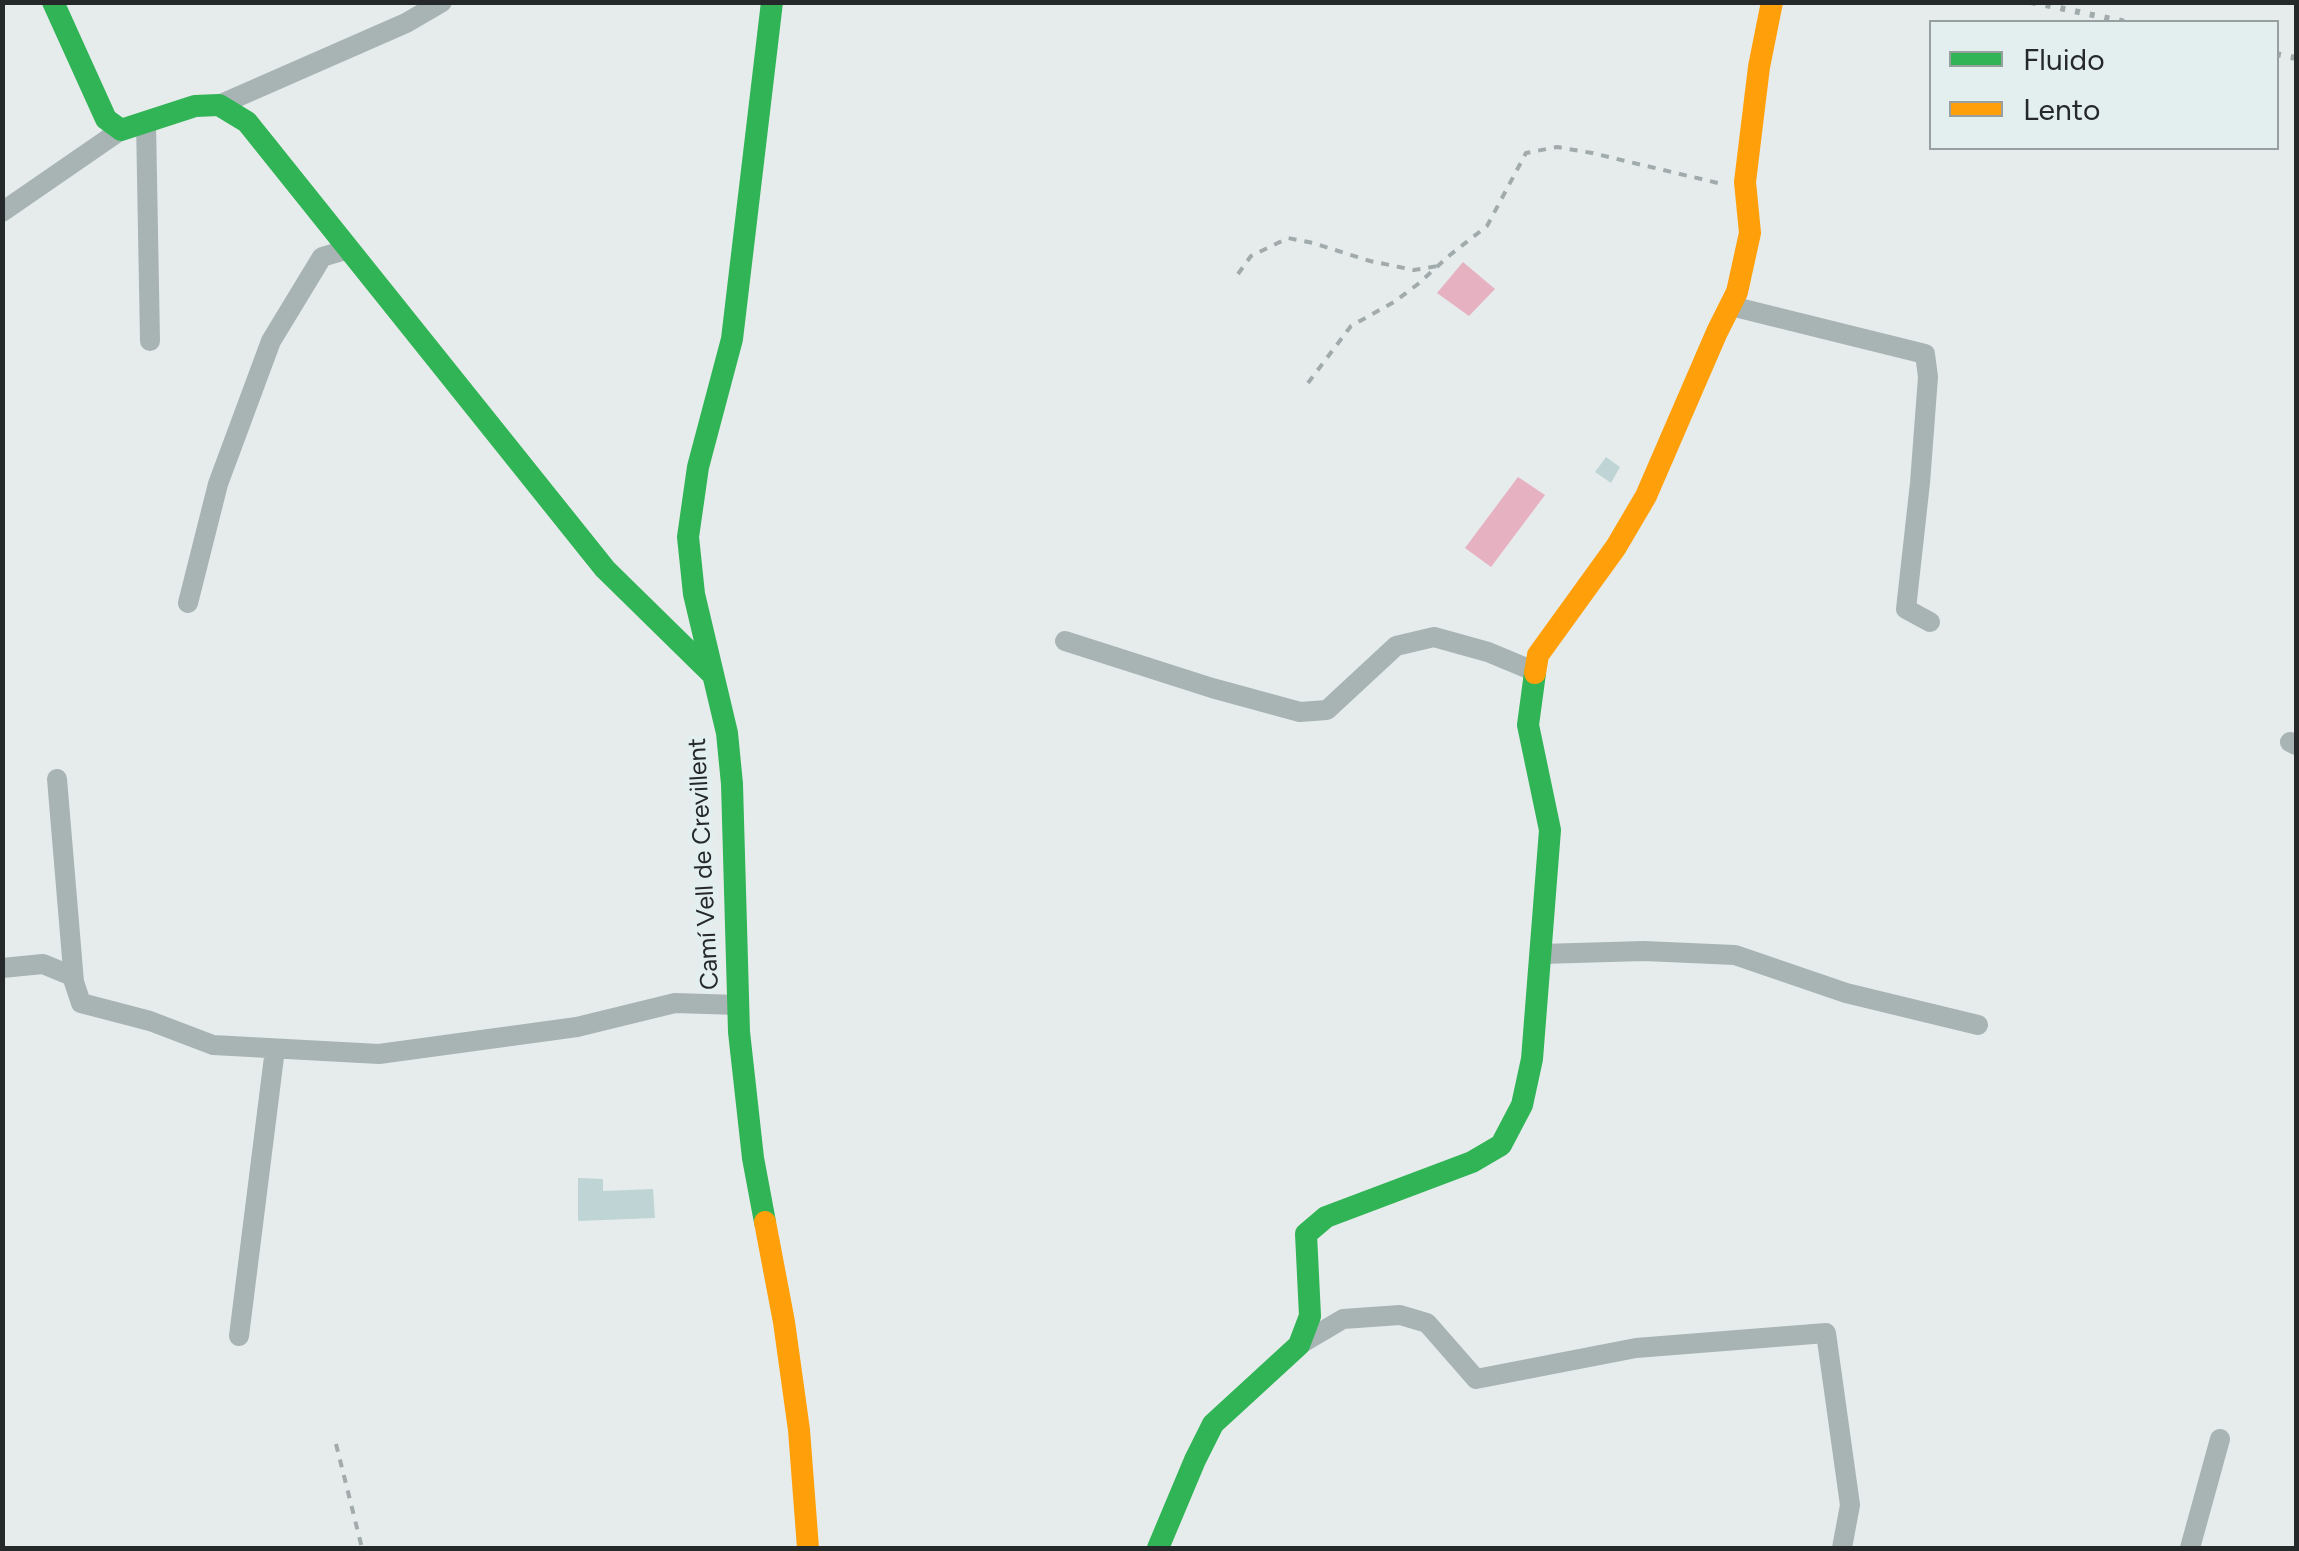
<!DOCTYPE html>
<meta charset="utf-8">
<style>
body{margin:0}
#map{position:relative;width:2299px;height:1551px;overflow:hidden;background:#e6ecec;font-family:Figtree,sans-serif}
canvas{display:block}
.frame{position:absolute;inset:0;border:5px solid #252929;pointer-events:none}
.legend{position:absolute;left:1929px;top:20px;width:350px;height:130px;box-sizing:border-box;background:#e3efee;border:2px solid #97a09f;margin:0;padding:12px 18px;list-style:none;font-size:30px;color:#252929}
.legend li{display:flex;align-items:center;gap:20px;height:50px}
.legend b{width:50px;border:2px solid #97a09f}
</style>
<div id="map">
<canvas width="2299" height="1551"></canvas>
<div class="frame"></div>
<ul class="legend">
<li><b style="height:12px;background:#30b455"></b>Fluido</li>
<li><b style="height:12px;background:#ff9f0a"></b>Lento</li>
</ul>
</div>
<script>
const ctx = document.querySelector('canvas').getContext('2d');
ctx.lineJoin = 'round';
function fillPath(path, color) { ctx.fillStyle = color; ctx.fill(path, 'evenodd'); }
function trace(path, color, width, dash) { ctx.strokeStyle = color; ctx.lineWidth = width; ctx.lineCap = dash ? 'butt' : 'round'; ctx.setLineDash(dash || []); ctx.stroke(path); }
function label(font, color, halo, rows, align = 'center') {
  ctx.font = font + ' Figtree,sans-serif'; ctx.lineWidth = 9; ctx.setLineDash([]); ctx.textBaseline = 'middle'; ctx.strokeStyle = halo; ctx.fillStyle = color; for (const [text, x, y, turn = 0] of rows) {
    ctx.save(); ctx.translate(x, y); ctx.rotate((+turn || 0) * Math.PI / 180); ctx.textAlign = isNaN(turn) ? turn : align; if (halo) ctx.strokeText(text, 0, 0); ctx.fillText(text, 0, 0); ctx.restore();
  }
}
fillPath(new Path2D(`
 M1463,262L1495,289L1469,316L1437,293Z
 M1518,477L1545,495L1491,567L1465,548Z`), '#e6b1c0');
fillPath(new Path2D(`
 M1606,457L1620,467L1611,483L1595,472Z
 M578,1178L603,1179V1191L653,1189L655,1218L578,1221Z`), '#bfd5d5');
trace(new Path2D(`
 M1238,274L1251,256L1288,238L1313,243L1370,261L1414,270L1438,266
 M1308,383L1351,326L1394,302L1418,284L1450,255L1487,226L1526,153L1557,147L1592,153L1722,184
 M336,1444L362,1548`), '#a1abab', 4, [8, 8]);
trace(new Path2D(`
 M219,105L406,23L442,2
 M146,122L150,341
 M2,212L121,130
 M1731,306L1925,354L1928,377L1920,483L1906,609L1930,622
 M188,603L218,484L271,341L322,257L349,249
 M1065,641L1212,688L1300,712L1327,710L1396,646L1434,637L1488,652L1536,672
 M2290,742L2296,745
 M57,779L74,982
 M1541,954L1644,951L1735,955L1846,993L1978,1025
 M2,968L43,964L72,976L81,1003L150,1021L213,1045L379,1054L577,1027L675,1003L738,1005
 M239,1336L275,1049
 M1299,1345L1343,1319L1400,1315L1427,1323L1476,1379L1636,1348L1826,1333L1850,1505L1842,1548
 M2190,1548L2220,1439`), '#a8b4b4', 20);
trace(new Path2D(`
 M53,2L106,119L121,130L195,106L219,105L247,122L605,569L712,674
 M765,1222L753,1158L739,1032L732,784L727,733L694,594L688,537L698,467L732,339L772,2
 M1158,1548L1195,1460L1213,1424L1299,1345L1310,1316L1306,1234L1326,1217L1472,1162L1501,1145L1522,1105L1532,1059L1550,830L1528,725L1535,673`), '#30b455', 22);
trace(new Path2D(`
 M1535,673L1538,655L1616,547L1646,496L1717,332L1737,292L1750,233L1745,182L1759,67L1772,2
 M765,1222L784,1322L799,1430L808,1548`), '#ff9f0a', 22);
trace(new Path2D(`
 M2031,2L2126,22
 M2276,54L2296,58`), '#a2abab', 6, [5, 10]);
label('25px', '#252929', '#e3efee', [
 ["Camí Vell de Crevillent",704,864,-93]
]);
</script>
